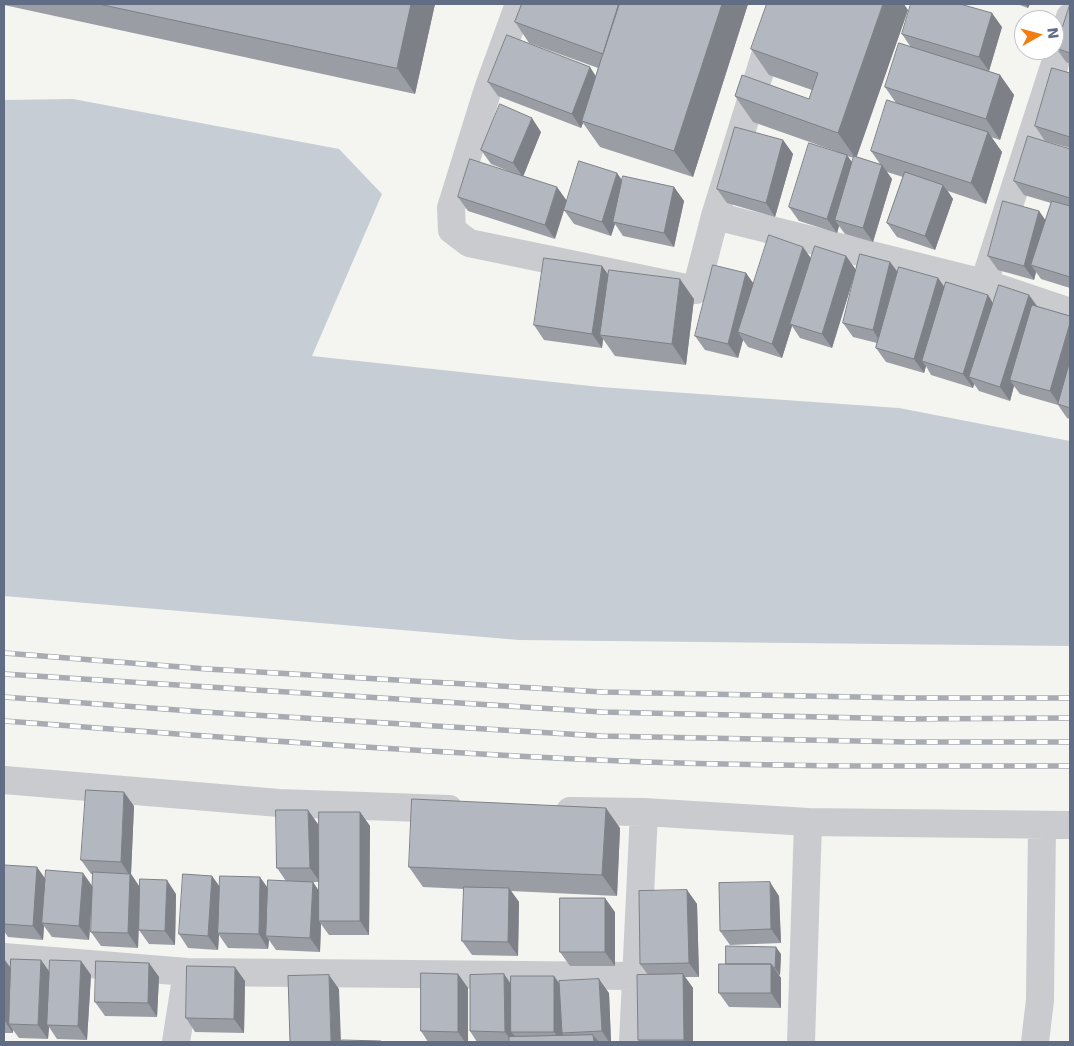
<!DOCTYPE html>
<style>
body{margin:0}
#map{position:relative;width:1074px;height:1046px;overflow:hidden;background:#f4f5f0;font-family:"DejaVu Sans",sans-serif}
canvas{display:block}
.frame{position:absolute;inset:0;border:5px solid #616c85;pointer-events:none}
.north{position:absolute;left:1014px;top:10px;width:50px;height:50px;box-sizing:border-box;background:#fff;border:1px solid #c0c4ce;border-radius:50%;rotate:83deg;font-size:14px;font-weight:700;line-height:20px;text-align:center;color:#616c85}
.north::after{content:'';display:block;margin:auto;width:18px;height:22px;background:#f57c11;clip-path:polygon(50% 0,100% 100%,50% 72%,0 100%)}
</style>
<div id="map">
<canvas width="1074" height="1046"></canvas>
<div class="frame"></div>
<div class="north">N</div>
</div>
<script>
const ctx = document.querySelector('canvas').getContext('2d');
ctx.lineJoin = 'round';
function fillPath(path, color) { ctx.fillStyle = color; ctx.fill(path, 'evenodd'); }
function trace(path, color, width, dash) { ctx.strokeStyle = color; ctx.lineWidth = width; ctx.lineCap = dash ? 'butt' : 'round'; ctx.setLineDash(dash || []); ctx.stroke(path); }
fillPath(new Path2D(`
 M73,99L339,149L382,194L312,356L600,387L899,408L1070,441V646L519,640L4,596V100Z`), '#c6cdd4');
trace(new Path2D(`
 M519,4L488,89L451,208L452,230L469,243L696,290L715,216L781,4
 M715,216L984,283L1070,312
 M984,283L1070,17
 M4,780L279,803L449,809
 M570,811L644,812L808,822L1070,825
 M4,957L187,972L635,976
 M176,1042L187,972
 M633,1042L644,812
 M801,1042L808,822
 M1035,1042L1040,1000L1042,825`), '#c9cbcf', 28);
const rail = new Path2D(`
 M4,653L207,669L603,692L908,698H1070
 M4,674L602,712L908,719L1070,718
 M4,697L204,712L601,736L908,742H1070
 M4,721C202,736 400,751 598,760C755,767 913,766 1070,766`);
trace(rail, '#a8abb2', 5.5);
trace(rail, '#fff', 4, [11]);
fillPath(new Path2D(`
 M4,4H435L415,94L4,5Z
 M522,4H748L693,177L600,147L583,123L581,128L498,96L488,82L596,76L598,68L529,43L515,22Z
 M1017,4H1030L1028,8Z
 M1070,4V64L1066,62L1056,48Z
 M908,10L856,157L880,164L871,151L896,103L885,87L910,46L902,34L1002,27L989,71L1000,75L1014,95L1000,140L991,137L1002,152L986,204L948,191L953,199L935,250L897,237L887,223L903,177L887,172L892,179L873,242L845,234L839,226L837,233L799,221L789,207L838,152L753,122L735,96L809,99L812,90L769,75L751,49ZM847,156L854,158L852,163Z
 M1070,73V148L1045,141L1035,126Z
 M541,132L523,176L555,239L468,211L458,197L516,174L491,164L481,150Z
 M783,140L793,154L775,217L727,203L717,189Z
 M1070,149V288L1041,279L1036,272L1034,280L998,270L988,256L1039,211L1045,221L1051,203L1024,195L1014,181Z
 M622,181L674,187L684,201L674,247L623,236L615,224L611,236L574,224L564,210Z
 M846,256L856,270L832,348L800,338L792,326L782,358L748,347L743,340L738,358L705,350L695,336L746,273L753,284L811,258Z
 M890,262L898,272L938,278L944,287L993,303L1029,295L1037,306L1070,316V419L1067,418L1058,405L1020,394L1014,386L1010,401L979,391L974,384L973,388L931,375L926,366L924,373L886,362L876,348L877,343L853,337L843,323Z
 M602,266L608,275L694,299L686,365L615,356L603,339L602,348L544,340L534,325Z
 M134,806L131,874L140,887L176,894L175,945L149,944L139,930L140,891L138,948L101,946L91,932L92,895L89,940L52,937L44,926L43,940L8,937L4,931V865L46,879L93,887V874H91L81,860Z
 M360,812L370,826L369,935H329L321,924L320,952L276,950L269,940L268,949L228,948L219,935L218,950L188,948L179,934L212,876L219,886L268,888L286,881L277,868L318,824L319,863ZM313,882H319V891Z
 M620,828L617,896L511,891L519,902L518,956L472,955L462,941L464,889L423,887L409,867Z
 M687,890L697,904L699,977H685L693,988V1042H639L638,1040L648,975L640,964Z
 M779,896L781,943L730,945L720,931Z
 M615,912V966H570L560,952Z
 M781,954L780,975H779L781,978V1008L729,1007L719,993L726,964Z
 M4,959L11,968L41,960L50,973L81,961L91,975L87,1040L57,1039L49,1027L48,1039L19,1038L13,1030V1033H4Z
 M149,963L159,977L157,1017L105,1016L95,1002Z
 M458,974L468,988V1042H428L421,1031Z
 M504,974L511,984L554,976L559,984L609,993L611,1042H477L470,1031Z
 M245,981L244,1033L195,1032L186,1018Z`), '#9a9da4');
fillPath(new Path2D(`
 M411,4H435L415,94L397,68Z
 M722,4H748L693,177L674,151Z
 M883,4H904L908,10L856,159L838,133Z
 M1025,4H1030L1028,8Z
 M992,13L1002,27L989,71L979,57Z
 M590,67L599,81L582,121L583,123L581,128L572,114Z
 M1000,75L1014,95L1000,140L986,119Z
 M532,118L541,132L523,177L513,163Z
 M988,132L1002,152L986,204L971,183Z
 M783,140L793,154L775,217L766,203Z
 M847,155L857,169L835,220L839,226L837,233L827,219Z
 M882,165L892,179L873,242L863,228Z
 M617,173L627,187L613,222L615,224L611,236L602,222Z
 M943,185L953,199L935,250L925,236Z
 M557,187L567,201L555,239L545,225Z
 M674,187L684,201L674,247L664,233Z
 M1039,211L1049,225L1031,265L1036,272L1034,280L1024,266Z
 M803,247L813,261L790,324L792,326L782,358L772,344Z
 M846,256L856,270L832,348L822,334Z
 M890,262L900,276L882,345L873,330Z
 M602,266L612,280L600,335L603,339L602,348L592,334Z
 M746,273L756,287L738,332L743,340L738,358L728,344Z
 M938,278L948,292L922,361L926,366L924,373L914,359Z
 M680,279L694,299L686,365L672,344Z
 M988,295L997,309L969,377L974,384L973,388L963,374Z
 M1029,295L1039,309L1010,380L1014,386L1010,401L1000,387Z
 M1070,323V370L1059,404L1050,391Z
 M124,792L134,806L131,874L140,888L138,948L128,933L130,876L121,862Z
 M606,808L620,828L617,896L602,875Z
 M308,810L318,824L320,882L310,868Z
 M360,812L370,826L369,935L360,921Z
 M37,867L47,881L42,923L44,926L43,940L33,926Z
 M83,873L93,887L89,940L79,926Z
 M212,876L222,890L218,933L219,935L218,950L208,936Z
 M260,877L270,891L266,936L269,940L268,949L259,934Z
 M167,880L176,894L175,945L165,931Z
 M313,882L322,896L319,921L321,924L320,952L310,938Z
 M770,882L779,896L781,943L771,929Z
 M509,888L519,902L518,956L508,942Z
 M687,890L697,904L699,977L689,963Z
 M605,898L615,912V966L605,952Z
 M776,947L781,954L780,975L775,968Z
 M4,959L14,973L9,1024L13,1030V1033L4,1020Z
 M41,960L51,974L47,1025L49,1027L48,1039L38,1025Z
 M81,961L91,975L87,1040L78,1026Z
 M149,963L159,977L157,1017L148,1003Z
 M771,964L781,978V1008L771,993Z
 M235,967L245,981L244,1033L234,1019Z
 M458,974L468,988V1042H465L458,1032Z
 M504,974L514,989L511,1032L515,1036V1042H512L505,1032Z
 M683,974L693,988V1042H685L684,1040Z
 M329,975L339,989L341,1042H331Z
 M554,976L564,990L562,1033L564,1036L562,1042L554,1032Z
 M599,979L609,993L611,1042H609L602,1031Z
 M593,1035L599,1042H594Z`), '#7d8086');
const building = new Path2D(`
 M99,4H411L397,68Z
 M522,4H614L619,5L603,54L515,22Z
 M619,4H722L674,151L582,121Z
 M767,4H883L838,133L735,96L742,75L809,99L818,73L751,49Z
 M911,4H960L992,13L979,57L902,34Z
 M1070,4V53L1056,48Z
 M507,35L590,67L572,114L488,82Z
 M899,43L1000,75L986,119L885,87Z
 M1052,68L1070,73V137L1035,126Z
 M887,100L988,132L971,183L871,151Z
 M500,104L532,118L513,163L481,150Z
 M735,127L783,140L766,203L717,189Z
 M1028,136L1070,149V198L1014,181Z
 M809,143L847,155L827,219L789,207Z
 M854,156L882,165L863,228L835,220Z
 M470,159L557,187L545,225L458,197Z
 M579,161L617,173L602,222L564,210Z
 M905,172L943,185L925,236L887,223Z
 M623,176L674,187L664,233L613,222Z
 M1003,201L1039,211L1024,266L988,256Z
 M1052,201L1070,206V277L1031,265Z
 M769,235L803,247L772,344L738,332Z
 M815,246L846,256L822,334L790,324Z
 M860,254L890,262L873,330L843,323Z
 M544,258L602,266L592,334L534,325Z
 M713,265L746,273L728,344L695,336Z
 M899,267L938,278L914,359L876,348Z
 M609,270L680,279L672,344L600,335Z
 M946,282L988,295L963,374L922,361Z
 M999,285L1029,295L1000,387L969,377Z
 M1032,305L1070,316V323L1050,391L1010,380Z
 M1070,361V408L1058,404Z
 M86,790L124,792L121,862L81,860Z
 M412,799L606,808L602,875L409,867Z
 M276,810H308L310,868H277Z
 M319,812H360V921H319Z
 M4,865L37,867L33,926L4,924Z
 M46,870L83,873L79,926L42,923Z
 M93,872L130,874L128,933L91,932Z
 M183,874L212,876L208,936L179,934Z
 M220,876L260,877L259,934L218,933Z
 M140,879L167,880L165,931L139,930Z
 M268,880L313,882L310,938L266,936Z
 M770,882L771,929L720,931L719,883Z
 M464,887L509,888L508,942L462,941Z
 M687,890L689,963L640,964L639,891Z
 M560,898H605V952H560Z
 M726,946L776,947L775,968H774L771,964H726Z
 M11,959L41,960L38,1025L9,1024Z
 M50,960L81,961L78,1026L47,1025Z
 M96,961L149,963L148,1003L95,1002Z
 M719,964H771V993H719Z
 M187,966L235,967L234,1019L186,1018Z
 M421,973L458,974V1032L421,1031Z
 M504,974L505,1032L470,1031V975Z
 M683,974L684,1040H638L637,975Z
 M329,975L331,1042H290L288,976Z
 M511,976H554V1032H511Z
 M599,979L602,1031L562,1033L559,981Z
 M593,1035L594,1042H509V1037Z
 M342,1040L381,1041V1042H342Z`);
fillPath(building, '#b3b7bf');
trace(building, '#7d8086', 1);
</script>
